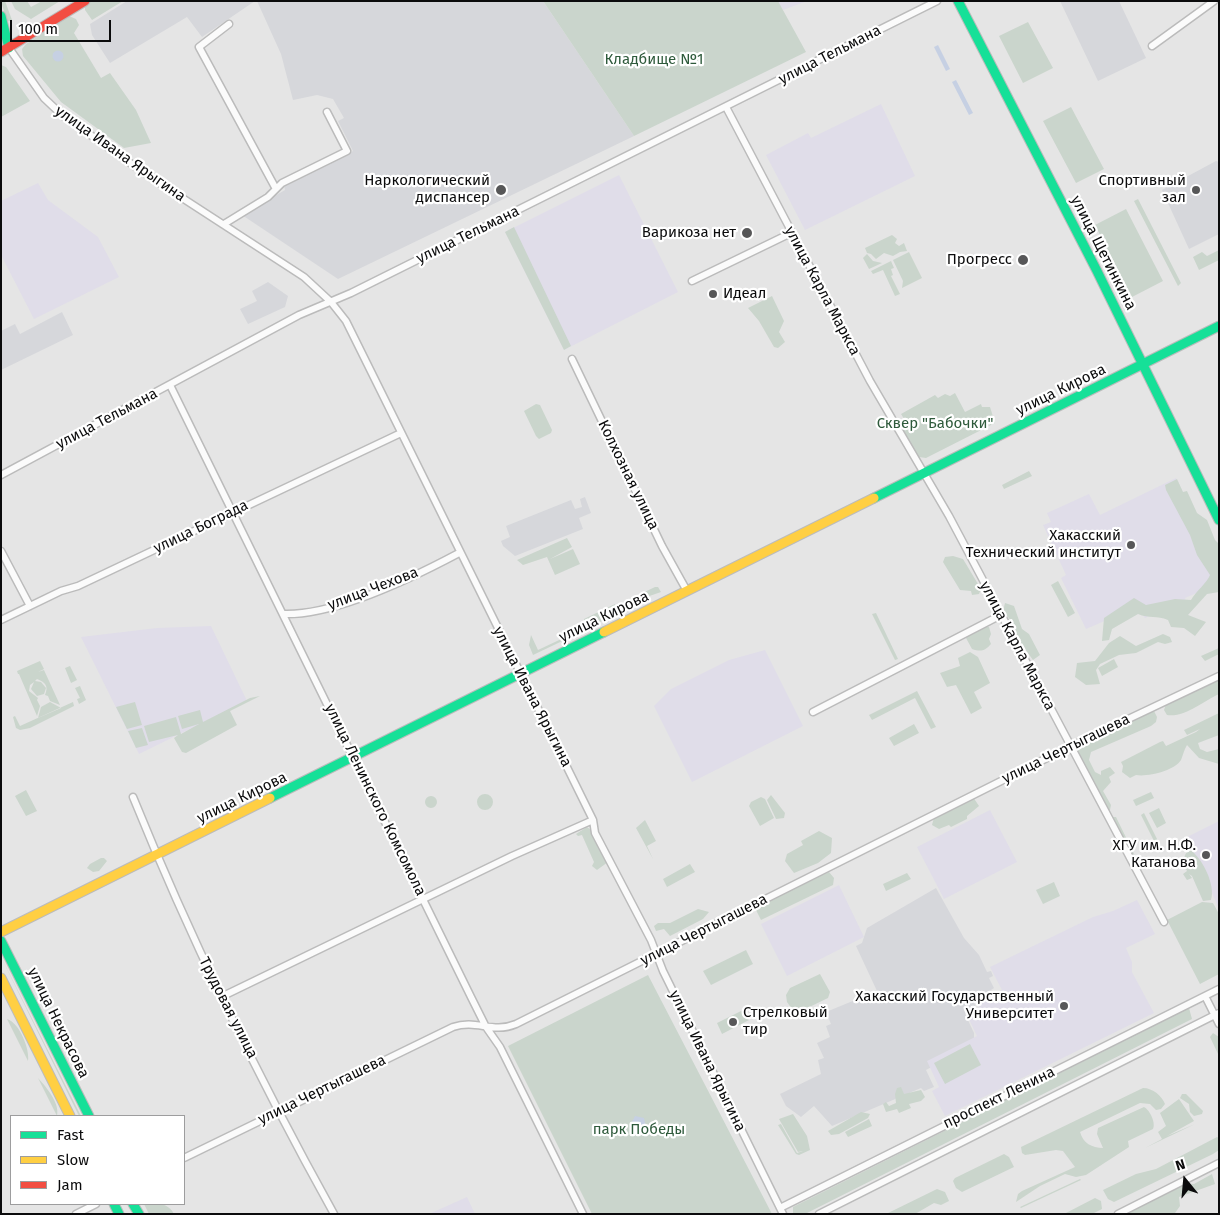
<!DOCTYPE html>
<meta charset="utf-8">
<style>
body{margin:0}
#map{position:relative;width:1220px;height:1215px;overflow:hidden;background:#e5e5e5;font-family:"Fira Sans",sans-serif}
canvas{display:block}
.frame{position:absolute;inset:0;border:2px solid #0b0b0c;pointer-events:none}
.legend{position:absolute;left:10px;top:1115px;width:175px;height:90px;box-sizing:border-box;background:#fff;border:1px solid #9d9d9e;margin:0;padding:6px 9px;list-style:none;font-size:15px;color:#0b0b0c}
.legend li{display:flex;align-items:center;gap:10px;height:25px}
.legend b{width:25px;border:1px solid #9d9d9e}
.north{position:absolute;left:1160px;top:1155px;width:50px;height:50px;-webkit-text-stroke:4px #fff;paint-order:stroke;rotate:343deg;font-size:14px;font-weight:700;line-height:20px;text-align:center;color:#0b0b0c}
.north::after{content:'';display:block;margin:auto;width:18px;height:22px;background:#0b0b0c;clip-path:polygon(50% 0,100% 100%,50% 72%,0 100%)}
.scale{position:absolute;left:10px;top:20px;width:101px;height:22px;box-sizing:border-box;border:2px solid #0b0b0c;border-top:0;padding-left:6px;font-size:15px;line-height:18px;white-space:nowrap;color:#0b0b0c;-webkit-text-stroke:4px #fff;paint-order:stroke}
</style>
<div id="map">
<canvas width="1220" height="1215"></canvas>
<div class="frame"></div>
<ul class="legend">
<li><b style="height:6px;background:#16e098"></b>Fast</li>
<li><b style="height:6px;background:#ffcf43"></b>Slow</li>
<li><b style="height:6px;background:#f24e42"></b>Jam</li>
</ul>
<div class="north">N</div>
<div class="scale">100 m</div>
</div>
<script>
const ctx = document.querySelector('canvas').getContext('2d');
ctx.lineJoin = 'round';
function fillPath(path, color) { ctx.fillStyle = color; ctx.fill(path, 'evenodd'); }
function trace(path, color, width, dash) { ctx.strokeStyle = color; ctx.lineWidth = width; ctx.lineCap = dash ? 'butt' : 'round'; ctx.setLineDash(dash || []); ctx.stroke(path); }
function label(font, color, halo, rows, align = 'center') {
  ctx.font = font + ' "Fira Sans",sans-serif'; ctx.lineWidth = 4.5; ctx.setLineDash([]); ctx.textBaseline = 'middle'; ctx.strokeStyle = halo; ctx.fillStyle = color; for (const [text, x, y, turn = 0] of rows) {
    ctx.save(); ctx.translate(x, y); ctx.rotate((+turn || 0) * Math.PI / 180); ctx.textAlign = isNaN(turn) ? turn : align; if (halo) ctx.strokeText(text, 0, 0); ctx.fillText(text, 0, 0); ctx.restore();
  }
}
fillPath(new Path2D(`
 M127,1H255L202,37L187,17L110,63L92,35L90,24Z
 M257,1H543L634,136L338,279L242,215L285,190L284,185L353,151L338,121L344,118L333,99L317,95L293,100L281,54Z
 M1060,1H1119L1146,58L1098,81Z
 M1216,161L1219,162V234L1189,249L1162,190Z
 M268,282L288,296L285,307L248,324L240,309L257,301L252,291Z
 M62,312L73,335L1,370V331L15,324L20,334Z
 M585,497L591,513L579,518L583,529L515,556L503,546L501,541L510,537L506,526L571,500L575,509L582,507L580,499Z
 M936,888L964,938L979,955L987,972L991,971L993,976L989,978L994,988L991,990L992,993L974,1002L976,1008L965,1014L974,1033V1044L926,1070L934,1087L924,1091L921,1088L832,1126L814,1106L801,1117L786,1106L780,1094L821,1074L818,1060L824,1058L817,1043L830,1037L826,1026L831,1024L826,1012L877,991L856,946L862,943L867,928Z`), '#d6d7db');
fillPath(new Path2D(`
 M778,1H807L783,10Z
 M881,104L915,176L805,230L766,155L808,133L811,138Z
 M619,175L678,292L564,350L505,232Z
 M38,183L48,200L98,237L119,277L34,319L1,255V201Z
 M1176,478L1219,565L1206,589L1185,598L1190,610H1163L1145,618L1137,607L1086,629L1061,578L1066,575L1043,525L1051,522L1047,513L1089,494L1100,515Z
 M211,626L247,701L139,754L81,637L157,628Z
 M765,650L803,726L692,782L654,706L671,689L729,660Z
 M990,810L1017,862L944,899L917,847Z
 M1219,821V909L1203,872L1185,838Z
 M839,885L864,937L787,976L761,924Z
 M1137,900L1155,934L1126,948L1132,962V972L1154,1013L945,1116L932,1091L939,1087L927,1061L977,1036L967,1015L980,1009L977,1003L1002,990L990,967L1093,917L1113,911Z
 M467,1197L475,1214H429Z`), '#e0dde9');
fillPath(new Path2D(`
 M1,1H5L12,20L7,22Z
 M11,1H27L31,7L42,1H60L31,19L15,9Z
 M91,1H123L92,20L85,10V6Z
 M543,1H778L806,52L634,136Z
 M69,16L76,19L79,25L74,33L101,78L110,73L136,110L151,143L124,148L61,102L23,56L22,49L26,44Z
 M1028,22L1053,68L1023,83L999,36Z
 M1,65L6,67L30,101L1,117Z
 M1071,107L1104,169L1076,183L1043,121Z
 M1138,199L1181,283L1178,286L1134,201Z
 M1126,209L1163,281L1132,297L1095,225Z
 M514,227L571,346L564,350L505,232Z
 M892,235L897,239L895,243L899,246L904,243L907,251L900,252L893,256L884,253L876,259L871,254L867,253L865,248Z
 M1219,250V260L1199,270L1193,257L1202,252L1207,256Z
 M909,252L922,278L902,288L903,281L893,260Z
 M867,254L873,261L882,263L869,269L863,258Z
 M891,261L894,268L891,269L893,275L891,276L900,294L895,296L883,270L873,274L871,271Z
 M772,296L784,321L779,332L785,342L778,348L774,347L759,321L748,308Z
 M955,393L965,412L981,404L982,407H990L995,423L926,458L919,457L901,428L908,425L901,414L935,395L938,398L945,394L950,396Z
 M536,404L540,405L552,430L551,433L539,439L536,436L524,411Z
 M1029,471L1032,476L1004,489L1002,485Z
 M1177,479L1183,492L1187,491L1197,513L1207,520L1215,540L1219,544V592L1207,594L1188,615L1206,622L1195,636L1184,628L1171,627L1168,620C1157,615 1149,619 1138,614L1112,629L1109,640L1102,641L1104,618L1134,598L1146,605L1175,599L1191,600C1196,591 1207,583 1210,575L1197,555L1190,535L1166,490L1165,485Z
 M567,538L572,547L550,559L573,549L580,564L555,575L547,557L523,565L517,560Z
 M953,556L963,559L981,589L979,594L972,595L971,591L960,590L943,562L945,557Z
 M1058,581L1075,613L1068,617L1051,585Z
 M655,587H658L661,592L632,602L630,599Z
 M1005,603L1014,606L1022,629L1029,634L1040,655L1033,660L1017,638L1012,622L1003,611Z
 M615,604V610L606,619L590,627L584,625V619Z
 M876,613L898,659L895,660L872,614Z
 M575,626L578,630L577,634L533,655L529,645L531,635L538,650L574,633L573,630Z
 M985,626L989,627L991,634L989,639L991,644C985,651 981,652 972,649L966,638L971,633Z
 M1163,634L1170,637L1172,642L1165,644L1158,642L1136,653L1119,655L1100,664L1096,670L1100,684L1086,685L1075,677L1077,663L1095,661L1109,643L1120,636L1136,646Z
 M1219,648V654L1205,661L1201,656Z
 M970,652L978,657L990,683L974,692L982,708L971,714L956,685L947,687L940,673L960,666L958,658Z
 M1114,659L1118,667L1102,676L1098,668Z
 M40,661L44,669L38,672L44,670L60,705L50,701L48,696L45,695C49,686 45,682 37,679L35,681L41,682L46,688L44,694L37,696L31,689L34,682L30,685L29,691L38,698L37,700L40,706L37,716L19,674H26H18L17,671Z
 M70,666L77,680L71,683L65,668Z
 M1219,678V694C1204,701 1184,718 1167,715L1164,710L1166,704Z
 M80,686L86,700L79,704L77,699L80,698L75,688Z
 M917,691L936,727L931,729L915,698L872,720L869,715Z
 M260,696L230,711L237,725L186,753L182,752L174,738L178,735L149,742L144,726L176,717L181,734L199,724L182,729L178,716L200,710L203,722L250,698Z
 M50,702L61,708L38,718L41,707Z
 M73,702L74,706L30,728L20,730L16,728L13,717L15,716L20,726Z
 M135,702L142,725L127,729L116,707Z
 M1153,709L1157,717L1156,722L1151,726L1091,752L1089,760L1095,772L1101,775V771L1110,767L1115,773L1109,777L1111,782L1103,791L1111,805L1110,810H1106L1075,748L1076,745Z
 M1219,713V735L1198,743L1200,749L1207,752L1219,749V764L1199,758L1187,745C1184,750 1183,755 1181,760C1174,771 1148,777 1136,775L1130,778L1122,772L1123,766L1121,762L1125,760L1160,742L1163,741L1166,746L1196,732L1200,729L1187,735L1184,730Z
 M914,724L919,733L894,746L889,738Z
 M142,728L148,745L136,748L128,731Z
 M26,790L37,811L26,816L15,796Z
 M1151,792L1154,798L1136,806L1133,800Z
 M477 802a8 8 0 1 1 16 0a8 8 0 1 1-16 0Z
 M771,795L785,813L784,818L776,819L767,800Z
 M425 802a6 6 0 1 1 12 0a6 6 0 1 1-12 0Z
 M761,797L765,799L774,818L760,826L749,806L751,802Z
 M973,797L979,806L967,816V819L951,827L949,825L939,829L932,825L935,814Z
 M1159,808L1166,823L1157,828L1149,813Z
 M1144,813L1161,847L1158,849L1141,815Z
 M1112,817H1116L1138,862H1136L1111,819Z
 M645,820L656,841L647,846L653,859L636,828Z
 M587,827L591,830L608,862L597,870L592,866L594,862L582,835L578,836L576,834Z
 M819,831L832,838L831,853L818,863L794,873L785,861L787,854L803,845L801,841Z
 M1189,849C1202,857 1216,885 1211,900L1203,901L1192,876L1189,874L1192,878L1187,880L1183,874L1187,871C1182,863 1183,856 1189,849Z
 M101,858H104L107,861L99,871L93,872L87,868L90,864Z
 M690,864L695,872L667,887L663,879Z
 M829,872L834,878L833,885L761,920L756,910L769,900Z
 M907,873L911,879L886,891L883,884Z
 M1054,882L1060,896L1043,904L1036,890Z
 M1202,902L1213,903L1219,914V974L1200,984L1167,920Z
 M698,909L709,912L703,919L670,936L664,929L656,931L654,926L658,923H670Z
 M746,950L753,964L711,985L703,971Z
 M1,957L81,1116H79Z
 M820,974L830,992L828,998L799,1012H794L787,1002L786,995L790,988Z
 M648,975L772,1214H592L508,1046Z
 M1189,1008L1192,1019L805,1214H793V1207Z
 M743,1010L749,1020L722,1034L717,1023Z
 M7,1019C20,1023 30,1050 28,1061Z
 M1213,1033L1219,1037V1056L1210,1037Z
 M970,1044L981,1065L945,1084L934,1063Z
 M38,1078C47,1088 60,1103 57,1116Z
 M901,1087L904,1094L921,1090L925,1097L921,1101L909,1104L911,1108L899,1113L897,1109L886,1112L883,1104L886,1102L889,1106L896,1103L895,1094L897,1088Z
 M1143,1088C1153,1088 1162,1096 1165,1104L1161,1109L1156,1110L1150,1104L1140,1103L1080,1132C1083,1143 1092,1148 1103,1148L1097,1134L1098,1128L1144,1107C1150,1110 1156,1123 1153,1129L1128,1141L1129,1147L1086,1175L1076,1177L1065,1174L1040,1186L1016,1202L1018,1194L1022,1191L1075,1167L1063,1151L1056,1150L1025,1155L1022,1153L1021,1147Z
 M1182,1094H1186L1203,1111L1202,1114L1194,1116L1190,1112L1189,1104L1180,1098Z
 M1179,1099L1194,1121L1167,1136L1195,1124L1145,1148L1162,1139L1158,1132L1166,1126L1160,1113Z
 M861,1112L870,1114L868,1118L839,1134L831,1135L828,1131Z
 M793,1114L807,1136L810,1150L799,1155L796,1154L778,1125L781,1124L797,1153L803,1151L798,1152L779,1119Z
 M869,1119L872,1126L848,1137L845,1132Z
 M1217,1137L1219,1138V1150L1213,1154L1114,1202L1108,1199L1103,1190L1136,1174L1156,1169Z
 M1004,1154L1009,1157L1014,1167L962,1192L956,1188L953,1181L955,1178Z
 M1212,1174L1215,1184L1179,1197L1180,1206L1175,1213H1127L1180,1183L1194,1184Z
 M1080,1179L1081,1180L1021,1208L1020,1207Z
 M937,1189L945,1192L949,1201L941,1205L934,1203L915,1214H886Z
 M1095,1198L1101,1201L1102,1209L1092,1214H1064Z
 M144,1204C156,1203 168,1202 174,1214H149Z`), '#cad5cc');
fillPath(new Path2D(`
 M938,45L950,69L946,71L934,47Z
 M52.5 56a5.5 5.5 0 1 1 11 0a5.5 5.5 0 1 1-11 0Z
 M956,80L973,113L969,115L952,82Z
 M635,1116L644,1118L646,1127L637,1131L631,1124Z`), '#c6d0e3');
const street = new Path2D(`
 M1152,46L1214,1
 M9,48L44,98L62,115L150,177L304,277L331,302L346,321L559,751L593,820L595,833L651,940L663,971L783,1214
 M726,107L870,381L949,516L1164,922
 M276,189L282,183L347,151L327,112
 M224,224L268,197L276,189L199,47L229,24
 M692,281L791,233
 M572,359L662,546L687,591
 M170,385L471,997L486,1027L500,1047L583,1214
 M1,475L299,315L351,293L937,1
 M1,551L30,606
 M283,614C335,616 414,577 459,553
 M1,620L61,591L78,586L401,433
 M813,712L1001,615
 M133,797C191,940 259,1079 334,1214
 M1205,996L1219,1024
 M221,997L512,856L593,820
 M184,1158L453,1027C477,1019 492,1034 516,1024L1063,750L1219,676
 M780,1208L1219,989
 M76,1214L96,1204
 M819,1214L1219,1013
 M1118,1214L1219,1163`);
const fast = new Path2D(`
 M958,1L1097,271L1219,520
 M1,16L9,48
 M874,498L1219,326
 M270,798L604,632
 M1,941L89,1116
 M114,1204L119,1214
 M133,1204L139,1214`);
const slow = new Path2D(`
 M604,632L874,498
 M1,932L270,798
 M1,978L70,1116`);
const jam = new Path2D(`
 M1,52L85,1`);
trace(street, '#bbb', 9);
trace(fast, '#bbb', 11);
trace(slow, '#bbb', 11);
trace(jam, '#bbb', 11);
trace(street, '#fbfbfb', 6);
trace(fast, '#16e098', 9);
trace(slow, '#ffcf43', 9);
trace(jam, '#f24e42', 9);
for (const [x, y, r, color] of [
 [501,190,6,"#575758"],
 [1196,190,5,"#575758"],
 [747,233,6,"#575758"],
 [1023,260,6,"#575758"],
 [713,294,5,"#575758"],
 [1131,545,5,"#575758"],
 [1206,855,5,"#575758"],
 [1064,1006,5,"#575758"],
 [733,1022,5,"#575758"]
]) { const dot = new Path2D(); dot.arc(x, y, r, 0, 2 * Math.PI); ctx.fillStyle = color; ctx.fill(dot); trace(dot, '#fff', 2); }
label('15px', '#0b0b0c', '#fff', [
 ["улица Тельмана",830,55,-27],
 ["улица Ивана Ярыгина",120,154,35],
 ["улица Тельмана",468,235,-26],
 ["улица Щетинкина",1103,253,63],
 ["улица Карла Маркса",822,291,62],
 ["улица Кирова",1061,390,-26],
 ["улица Тельмана",107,419,-28],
 ["Колхозная улица",628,475,64],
 ["улица Бограда",201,527,-26],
 ["улица Чехова",373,589,-21],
 ["улица Кирова",604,617,-26],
 ["улица Карла Маркса",1017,646,62],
 ["улица Ивана Ярыгина",532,697,63],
 ["улица Чертыгашева",1066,749,-26],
 ["улица Кирова",242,798,-26],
 ["улица Ленинского Комсомола",375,800,64],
 ["улица Чертыгашева",704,930,-27],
 ["Трудовая улица",228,1008,63],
 ["улица Некрасова",58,1023,64],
 ["улица Ивана Ярыгина",707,1061,64],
 ["улица Чертыгашева",322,1090,-26],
 ["проспект Ленина",999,1098,-26]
]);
label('15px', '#2e5a3b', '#fff', [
 ["Кладбище №1",654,60],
 ["Сквер \"Бабочки\"",935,424],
 ["парк Победы",639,1130]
]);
label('15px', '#0b0b0c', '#fff', [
 ["Наркологический",490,181],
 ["диспансер",490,198],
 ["Спортивный",1186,181],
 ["зал",1186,198],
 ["Варикоза нет",736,233],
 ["Прогресс",1012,260],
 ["Идеал",723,294,"left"],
 ["Хакасский",1121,536],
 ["Технический институт",1121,553],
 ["ХГУ им. Н.Ф.",1196,846],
 ["Катанова",1196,863],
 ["Хакасский Государственный",1054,997],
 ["Университет",1054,1014],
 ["Стрелковый",743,1013,"left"],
 ["тир",743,1030,"left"]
], 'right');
</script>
